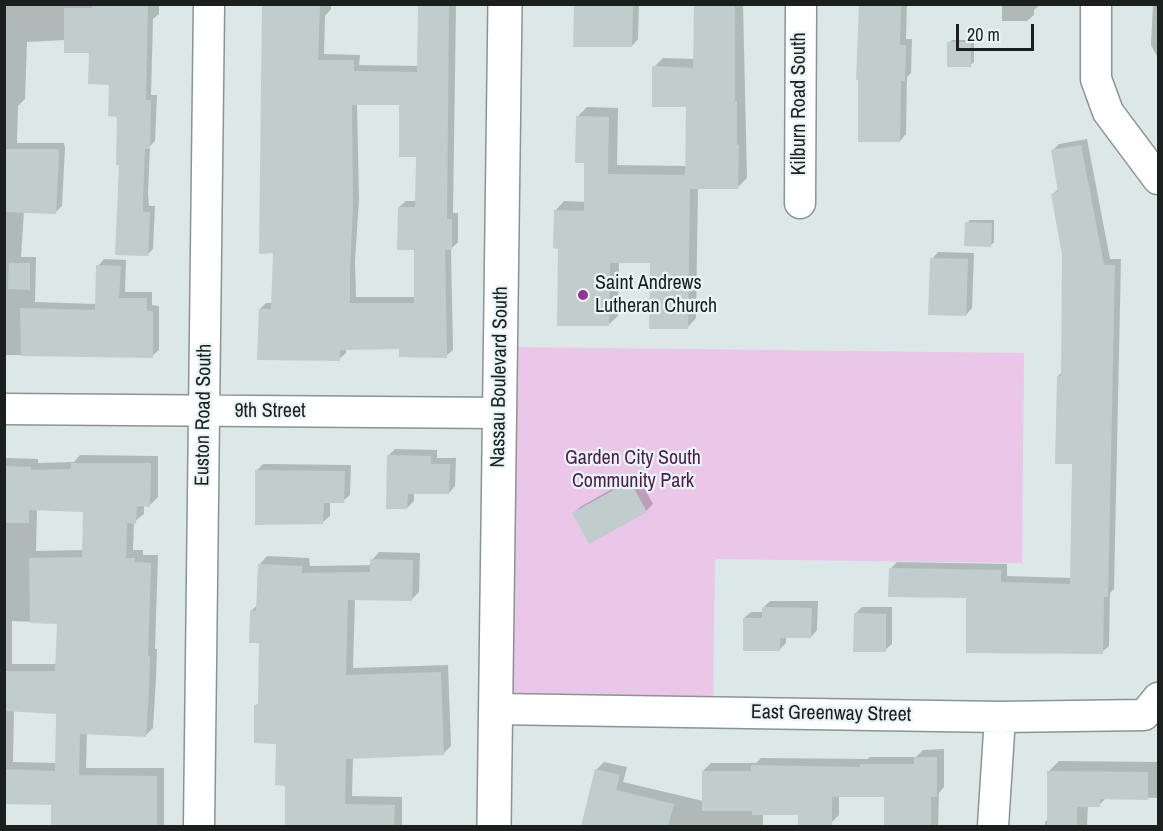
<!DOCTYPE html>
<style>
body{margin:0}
#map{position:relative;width:1163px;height:831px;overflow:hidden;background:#dbe8e7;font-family:"Archivo Narrow",sans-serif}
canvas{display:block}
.frame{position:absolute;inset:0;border:6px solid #1b201f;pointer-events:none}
.scale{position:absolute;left:956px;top:24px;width:78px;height:27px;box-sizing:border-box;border:3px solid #1b201f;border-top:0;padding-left:8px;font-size:18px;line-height:21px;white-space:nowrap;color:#1b201f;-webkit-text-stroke:4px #e8f5f4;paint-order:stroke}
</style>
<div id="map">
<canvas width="1163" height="831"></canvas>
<div class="frame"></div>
<div class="scale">20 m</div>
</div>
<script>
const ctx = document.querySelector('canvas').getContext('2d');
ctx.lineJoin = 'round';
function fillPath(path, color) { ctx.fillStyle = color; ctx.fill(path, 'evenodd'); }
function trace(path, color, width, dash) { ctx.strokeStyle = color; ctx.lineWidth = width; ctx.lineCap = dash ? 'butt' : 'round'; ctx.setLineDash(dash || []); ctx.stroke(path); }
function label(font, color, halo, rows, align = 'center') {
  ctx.font = font + ' "Archivo Narrow",sans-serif'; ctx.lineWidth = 4.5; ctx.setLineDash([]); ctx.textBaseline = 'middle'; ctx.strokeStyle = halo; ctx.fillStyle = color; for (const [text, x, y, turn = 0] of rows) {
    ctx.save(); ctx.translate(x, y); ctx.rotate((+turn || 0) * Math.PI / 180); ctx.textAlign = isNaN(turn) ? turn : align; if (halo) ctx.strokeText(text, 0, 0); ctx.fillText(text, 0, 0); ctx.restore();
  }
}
fillPath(new Path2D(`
 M513,347L1024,353L1022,563L715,559L713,700L509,698Z`), '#eac6e8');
fillPath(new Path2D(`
 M4,4H159V14L153,19L151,95H157L155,141L150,146L148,193L149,206H155L153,249L147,255L121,164L119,115L111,83L91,52L66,40L27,42L25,99L18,106L17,143H64L65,148L62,206L56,212L24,211L21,257H36L35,302L97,304L98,266L104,259L126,260L125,292H152V305L159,306V350L152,356L4,355Z
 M263,4H331V9L325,16L324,54L360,55L359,65L419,66V4H456L453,213H458V242L451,249L453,350L446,356L400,347L346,348V353L339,359L260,309L266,303H272L275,252ZM357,103L400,104L417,156V201H406L399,207L416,248V297H356L355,261L359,200Z
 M575,4H639L638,39L632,46Z
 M695,4H743L747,178L737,188L698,187L696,318L687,328L652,262H619L618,316L608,325L560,247L555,211L564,201L585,202L586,162L577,117L587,107L618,108L617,165L686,166L688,106L654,67L663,58L695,59Z
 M861,4H907L906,39H912L911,73L907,77L906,134L900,141Z
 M1002,4H1041L1034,10V15L1027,21H1002Z
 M1153,4H1158V58L1151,45Z
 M952,40H974V62L970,65L949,43Z
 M1087,139L1110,259H1121L1114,589L1110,593L1109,646L1102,652L968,596L890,569L897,562L1007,564V576L1072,578L1074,463L1058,376L1063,371L1064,255L1053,194L1059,188L1052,151L1059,144Z
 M970,220H994V242L991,245L967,223Z
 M938,252L974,253L972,308L966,315L932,259Z
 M395,449L437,450V458H456L455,486L449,493L414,492V501L407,508L388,456Z
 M80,455L158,456V497L150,505H144V514L134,522L133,550H143V555H158L155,649H157L156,679L153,728L145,736L87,733L86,768H164V826H53V804L4,803V461L7,458L38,459V463L74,462ZM37,509L84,510V550L36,551ZM12,621L58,623L57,664H12ZM14,710L57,712L56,763L13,762Z
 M263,464L351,465L350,495L343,501H330V516L323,522L256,471Z
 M637,475L653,504L646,511L574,513L580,507Z
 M379,552L420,553L419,592L411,600L355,598L353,668L448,665L451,746L443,754L353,757L352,796L402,797V826H286L287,784L277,742L256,705L260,702V641L251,611L258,604L260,564L267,556L309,558L310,566L371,565L372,560Z
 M770,601H818L817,630L811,637H786V643L779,650L744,618L751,612H763V608Z
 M862,607H892V644L885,650L855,614Z
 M944,749V787L939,793L938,826H886L885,795H839V815L831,823L800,813H763V826H582L596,770L604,762L627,767L623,782L703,801V771L711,763H756L761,758L867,759L870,757H916L923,750Z
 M1059,761L1158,762V798L1107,797L1099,805H1088L1087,826H1045V822L1048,819L1049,771Z`), '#0003');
fillPath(new Path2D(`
 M92,4H148L146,100H151L150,149H145L143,200V212H150L148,256L115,255L119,165H116L117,117L108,116L109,85L88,84L89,53H64V8H92Z
 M262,4H320L318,60H354V71L417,72L418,4H449L447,219H452V250H445L447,358L399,357V349L340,350V361L257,360L259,309H271L273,253L259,254ZM352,105H399V157H416L415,207H398L397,250H414V303H350V269L353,207Z
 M574,4H633L632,47H573Z
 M694,4H735V101H737V145H739L738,189H690L688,329H649L650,263H610L609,326H557L558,249L553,248L554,210L584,211V163H575L576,116L609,117L608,174L685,175L686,107H652V66L693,68Z
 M859,4H901L900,45H906L905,81H901L900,142H858V80H856Z
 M947,42H971V67H947Z
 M1081,145L1104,265H1115L1108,597H1104L1103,654L966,653V598L888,597L889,568L1001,570V582L1070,584L1072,464H1055L1057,376H1061L1062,255L1051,194L1058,192L1051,150Z
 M4,149H58L59,155L56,214L4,212Z
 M965,222L992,223L991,247L964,246Z
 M930,258L968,259L966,316L928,315Z
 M9,263H30V290L8,289Z
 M96,265L121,266L119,298H147V311H153V358L21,356L20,308L95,310Z
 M387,455L431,456V464H450L449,494H408L407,509H386Z
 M71,463H151L150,507L137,506L136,524L127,523L126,558H135V562L151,563L148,656H150L149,689L146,737L80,734L79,775L157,776V826H51V805L4,804V769L55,771L56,714L4,711V671H55L57,624L30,623L29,558L82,557L83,512L29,510V523H4V466L31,467V470L71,469Z
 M255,470L345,471L344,503H324L323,524L255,525Z
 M630,481L647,512L589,544L572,513Z
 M370,559L413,560L412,601L348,600L346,675L441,672L444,755L346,759L345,804L395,805L394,826H285V786L275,785L276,744L254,743V705H258L259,643H249L250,610L256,611L258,564L302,566V573L370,572Z
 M762,607L812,608L811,638H780V651H743V618H762Z
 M854,613L886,614V652H853Z
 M914,757H937V797H931V826H884V797H832V825H798V815H752V811H702V771H751V765L860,767V764H914Z
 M595,769L620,775L616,790L674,804L668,826H581Z
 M1047,771L1148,772V800L1100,799V807H1077V826H1047Z`), '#c0cdcc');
const minor = new Path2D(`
 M1096,4V79L1108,112L1158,179
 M800,203L801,4
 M4,409L499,413
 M496,709L1000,717L1144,715L1158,698
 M199,826L209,4
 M993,826L1000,717`);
const major = new Path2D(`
 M494,826L505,4`);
trace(minor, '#899594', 33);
trace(major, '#899594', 36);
trace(minor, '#fff', 30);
trace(major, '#fff', 33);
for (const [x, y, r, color] of [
 [583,295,6,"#983297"]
]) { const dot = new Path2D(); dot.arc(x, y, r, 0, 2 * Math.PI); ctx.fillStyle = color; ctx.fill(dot); trace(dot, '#e8f5f4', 2); }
label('20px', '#1b201f', '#e8f5f4', [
 ["Kilburn Road South",800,104,-90],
 ["Nassau Boulevard South",500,377,-89],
 ["9th Street",270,412],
 ["Euston Road South",204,415,-89],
 ["East Greenway Street",831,714,1]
]);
label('20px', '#1b201f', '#e8f5f4', [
 ["Saint Andrews",595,284],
 ["Lutheran Church",595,307]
], 'left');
label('20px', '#501c50', '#e8f5f4', [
 ["Garden City South",633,459],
 ["Community Park",633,482]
]);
</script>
